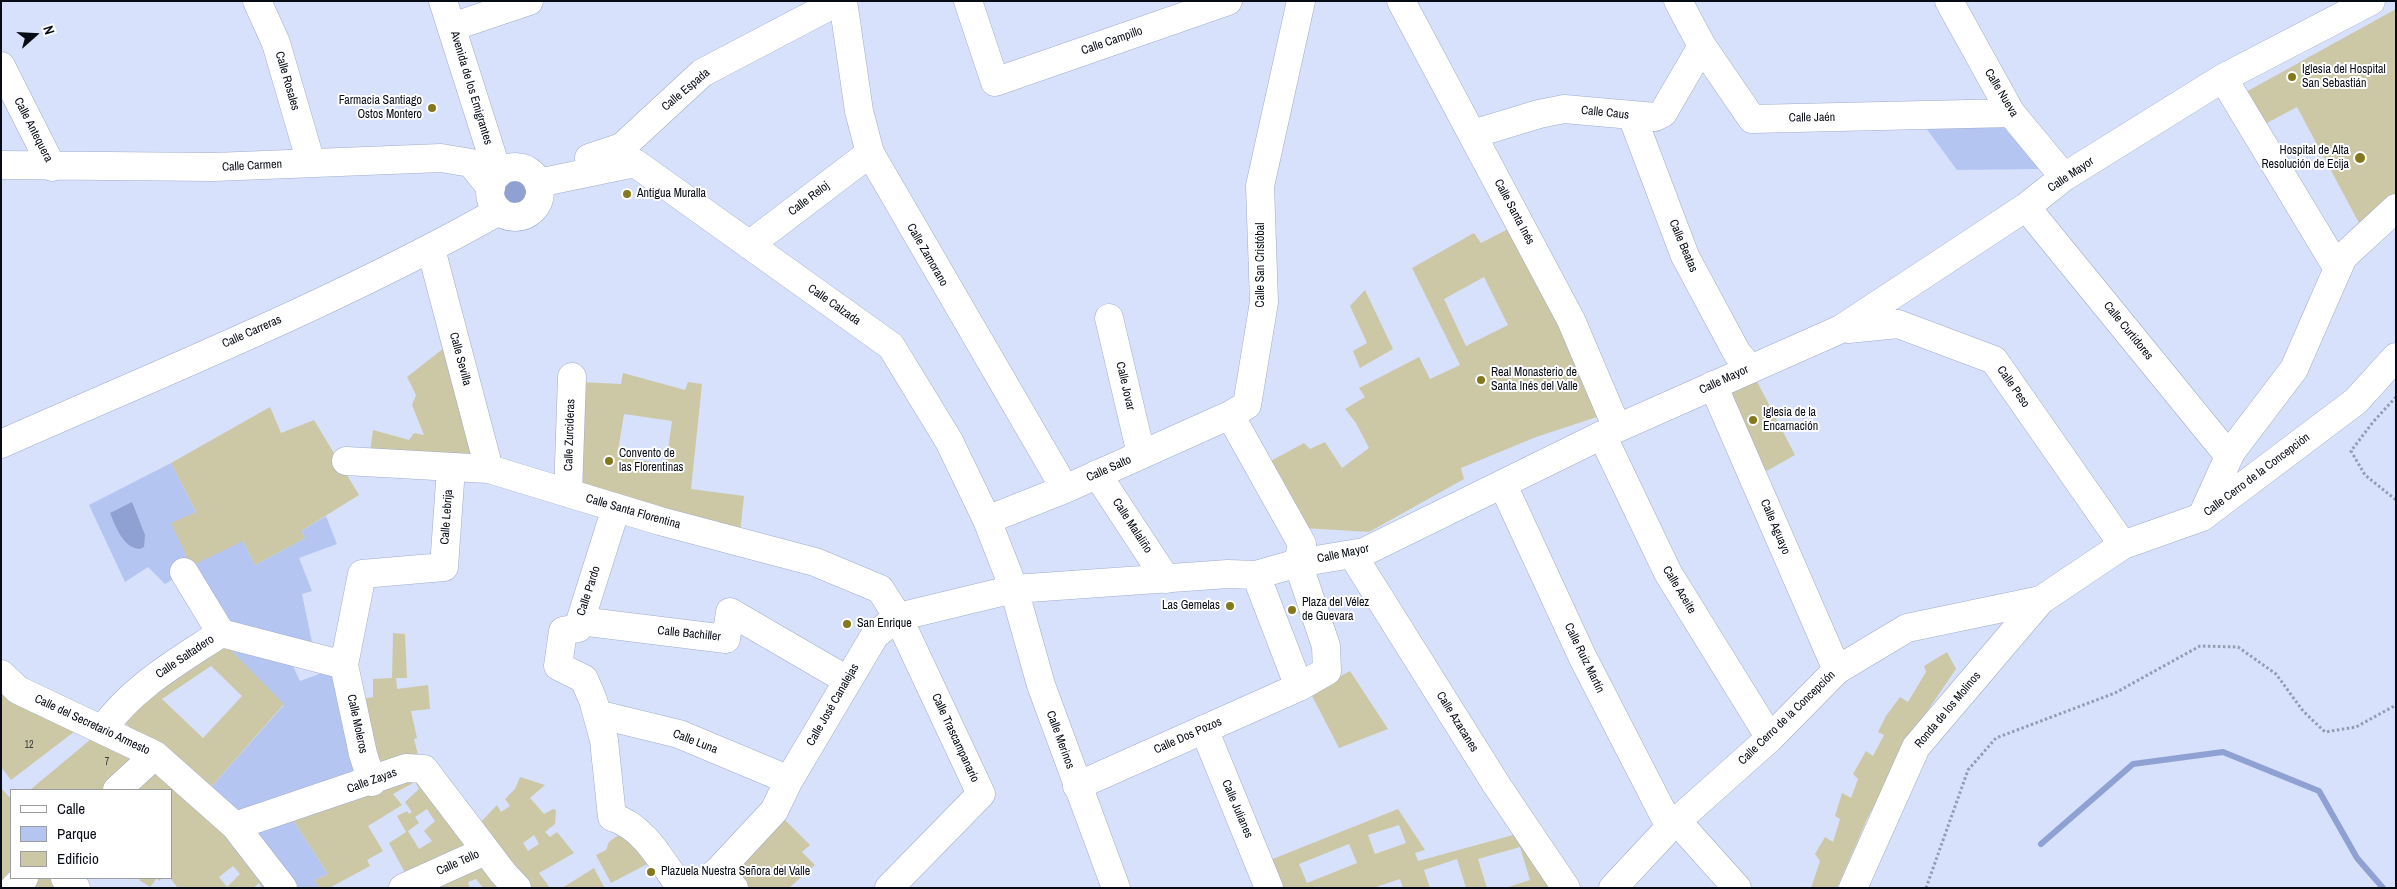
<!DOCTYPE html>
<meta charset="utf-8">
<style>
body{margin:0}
#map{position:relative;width:2397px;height:889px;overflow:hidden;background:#d7e1fb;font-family:"Archivo Narrow",sans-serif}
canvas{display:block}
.frame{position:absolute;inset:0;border:2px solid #070b15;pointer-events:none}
.legend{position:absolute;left:10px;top:789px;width:162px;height:90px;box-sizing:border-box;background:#fff;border:1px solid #9c9da1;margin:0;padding:6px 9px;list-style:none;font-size:15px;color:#070b15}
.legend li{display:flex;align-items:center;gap:10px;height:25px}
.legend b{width:25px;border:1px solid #9c9da1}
.north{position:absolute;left:10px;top:10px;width:50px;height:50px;-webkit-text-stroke:4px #fff;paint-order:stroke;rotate:71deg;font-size:14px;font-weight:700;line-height:20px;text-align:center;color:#070b15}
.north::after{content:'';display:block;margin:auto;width:18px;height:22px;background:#070b15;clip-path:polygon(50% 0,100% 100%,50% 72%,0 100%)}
</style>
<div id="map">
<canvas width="2397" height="889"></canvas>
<div class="frame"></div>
<ul class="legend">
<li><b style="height:6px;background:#fff"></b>Calle</li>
<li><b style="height:14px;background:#b5c5f2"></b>Parque</li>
<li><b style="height:14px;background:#ccc8a5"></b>Edificio</li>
</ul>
<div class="north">N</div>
</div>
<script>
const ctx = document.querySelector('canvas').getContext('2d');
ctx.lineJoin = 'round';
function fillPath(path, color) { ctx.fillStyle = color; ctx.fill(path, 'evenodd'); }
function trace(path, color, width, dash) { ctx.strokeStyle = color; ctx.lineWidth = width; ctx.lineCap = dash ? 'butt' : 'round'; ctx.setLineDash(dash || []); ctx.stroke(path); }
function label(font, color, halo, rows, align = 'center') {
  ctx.font = font + ' "Archivo Narrow",sans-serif'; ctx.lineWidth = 4; ctx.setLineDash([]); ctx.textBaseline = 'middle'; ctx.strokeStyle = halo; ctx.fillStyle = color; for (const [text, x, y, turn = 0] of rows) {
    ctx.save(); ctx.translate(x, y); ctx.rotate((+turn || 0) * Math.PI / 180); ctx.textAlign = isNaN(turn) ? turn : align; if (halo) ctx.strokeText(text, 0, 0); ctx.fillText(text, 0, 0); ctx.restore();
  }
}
fillPath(new Path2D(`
 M2008,119L2042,169L1957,170L1923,124Z
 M171,463L196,512L171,524L243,541L255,565L305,538L301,531L326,516L337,544L299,558L312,591L302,594L313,647L222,624L188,570L165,584L148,567L125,582L89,505Z
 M219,638L293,666L300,681L344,665L372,782L291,817L328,874L315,880L319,888H283L204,795L284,705Z`), '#b5c5f2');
fillPath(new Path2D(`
 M507,177H518L531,180L532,194C518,206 511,205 497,196Z
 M132,502L145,535L144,547L140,549C123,548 116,527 110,513Z`), '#8fa1d3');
trace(new Path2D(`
 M2041,844L2133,764L2223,752L2319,791L2357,858L2383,888`), '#8fa1d3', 6);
fillPath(new Path2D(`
 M2396,9V208L2366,236L2297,107L2254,130L2235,98Z
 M1510,228L1606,414L1536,437L1461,468L1464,479L1369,532L1304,528L1267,463L1304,443L1310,449L1325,442L1342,468L1369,448L1356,423L1345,409L1365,397L1359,388L1419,357L1430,379L1460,365L1412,268L1474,233L1481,243ZM1484,277L1508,325L1466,346L1444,299Z
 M1365,290L1393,349L1360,368L1353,351L1367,343L1350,306Z
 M444,348L473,456L370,452L373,430L409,440L414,433L424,435L412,405L416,395L407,377Z
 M1750,368L1795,455L1754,478L1713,385Z
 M623,373L685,390L688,382L702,384L691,489L744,496L739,542L574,495L579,382L621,384ZM624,414L672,421L666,464L617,457Z
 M270,407L281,433L314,420L359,495L301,531L305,538L255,565L243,541L191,566L171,523L196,512L171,463Z
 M393,633L405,634L407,678H396L397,689L428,685L430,709L411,711L417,738L414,739L418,755L376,772L357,700L373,697V679L392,678Z
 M219,638L284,704L204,795L114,713ZM211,666L242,696L203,738L162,699Z
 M1947,652L1956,669L1913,732L1867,819L1837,888H1811L1820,861L1815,854L1825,837L1833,842L1840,819L1835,816L1842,793L1851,798L1858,779L1853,774L1866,751L1873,756L1884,735L1878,732L1886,716L1900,697L1908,702L1926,672L1924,666Z
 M1350,671L1388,729L1339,748L1310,692Z
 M1,675L87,722L11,780L1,767Z
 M103,729L155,755L117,790H30Z
 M158,763L275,888H262L259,883L253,888H178L170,878L171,790H127ZM233,866L240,874L227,887L219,877Z
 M401,774L429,780L476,853L410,882L389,843L406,832L397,816L407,811L409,814L412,812L405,802L419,789L415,782L393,794L402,805L368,826L383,851L367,860L370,866L329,888H319L315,880L328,874L291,817ZM427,809L435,821L424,831L432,841L419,849L408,831L419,823L415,817Z
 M520,777L545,785L530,798L544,814L553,809L556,810L555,824L545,832L550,837L557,832L574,853L539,873L550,888H526L476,827L497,805L501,812L510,806L505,799L515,789ZM534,835L539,844L528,851L523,843Z
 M1,788L11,799V878L1,888Z
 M1398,809L1425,850L1415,853L1418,861L1528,831L1562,888H1505L1530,880L1520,847L1478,859L1487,888H1466L1457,859L1424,870L1430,888H1403L1400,879L1373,888H1269L1260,864ZM1399,825L1406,843L1375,854L1368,835ZM1349,844L1357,863L1307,883L1299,864Z
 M783,818L810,845L802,852L815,865L789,888H749L734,871Z
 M629,827L655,860L611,883L596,855L606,850L609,842Z
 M485,857L512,888H483L476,879L468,882L470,888H418Z
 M594,868L604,887L602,888H562Z
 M30,878H54L66,888H19Z
 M141,878H162L159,881L157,878L150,887L139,880Z`), '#ccc8a5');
const minor = new Path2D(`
 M257,1L276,43L311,163
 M443,1L498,174
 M843,1L859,111L870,153L1065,489
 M968,1L995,82L1228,1
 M1401,1L1571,320L1617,428
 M1678,1L1702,46L1752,119L2011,113
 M1949,1L2011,113L2064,177
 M452,27L529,1
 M1,66L52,167
 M2223,78L2338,269
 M1632,116L1685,256L1737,353L1750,368
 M1473,134L1539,114L1564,109L1655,117L1663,113L1702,46
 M589,158L622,147L702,73L839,1
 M1,165L214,167L441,158L471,163L491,188
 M490 192a25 25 0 1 1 50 0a25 25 0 1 1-50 0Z
 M538,183L635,163L891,346L949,441L987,520L1014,589L1041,685L1116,888
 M2026,207L2229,456
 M749,245L870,153
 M431,249L489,469
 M1109,318L1141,454
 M1848,329L1898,324L1994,360L2123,545
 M1713,385L1837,670
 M1602,435L1668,573L1770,738
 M1,444C168,370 339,301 499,211
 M346,461L489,469L660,521L815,562L880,589L898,617L981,794L889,888
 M1097,474L1166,579
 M1503,485L1582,656L1670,827
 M568,493L572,377
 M616,508L578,628L563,631L558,666L584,679L593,700L604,740L612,817C644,826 662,862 681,888
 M2203,514L2231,452L2294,369L2343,257L2396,208
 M987,520L1065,489L1230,415
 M1352,554L1496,784L1566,888
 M184,572L221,633
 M1256,575L1299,687L1327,671L1326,646L1298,563L1302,544L1230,415L1247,405L1264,302L1260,186L1301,1
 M580,621L726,639L730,612L847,680
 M1,674L18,690L155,755L235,826L283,888
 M597,714L679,734L789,780
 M103,729C132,687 179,661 221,633L344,665
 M1204,729L1269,888
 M372,782L363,754L344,665L362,574L444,567L451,468
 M1077,786L1299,687
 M117,790L155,755
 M1677,821L1737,888
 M235,826L406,768L424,769L503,873L517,888
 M718,871L734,888
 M65,878L76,888
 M14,888L24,878
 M403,888L485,851
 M697,888L718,871L774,811L789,780L875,635L898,617L1014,589L1228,574L1256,575L1298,563L1364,552L1602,435L1841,329L2026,207L2064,177L2223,78L2371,1
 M1613,888L1670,827L1770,738L1837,670L1907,628L2041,600L2123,545L2202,517L2356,401L2396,357
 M1853,888L1916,747L2041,600`);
trace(minor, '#a0accb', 29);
trace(new Path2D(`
 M2396,397L2373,422L2351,451L2365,475L2396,500
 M1926,888L1968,770L1996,738L2115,693L2200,646L2238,647L2276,674L2303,711L2325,732L2356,727L2396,705`), '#949cb1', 3, [2.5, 2.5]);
trace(minor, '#fff', 28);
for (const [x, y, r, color] of [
 [2292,77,5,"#84781d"],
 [432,108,5,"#84781d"],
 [2360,158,6,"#84781d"],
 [627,194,5,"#84781d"],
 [1481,380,5,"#84781d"],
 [1753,420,5,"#84781d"],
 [609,461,5,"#84781d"],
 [1230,606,5,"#84781d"],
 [1292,610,5,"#84781d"],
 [847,624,5,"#84781d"],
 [651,872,5,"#84781d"]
]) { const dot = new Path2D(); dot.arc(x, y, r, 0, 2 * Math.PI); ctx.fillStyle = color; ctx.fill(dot); trace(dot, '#fff', 2); }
label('10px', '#383a39', null, [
 ["12",29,745],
 ["7",107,762]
]);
label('12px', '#070b15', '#fff', [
 ["Calle Campillo",1112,41,-19],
 ["Calle Rosales",287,81,74],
 ["Avenida de los Emigrantes",471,88,73],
 ["Calle Espada",686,90,-40],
 ["Calle Nueva",2001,93,59],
 ["Calle Caus",1605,113,6],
 ["Calle Jaén",1812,118,-1],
 ["Calle Antequera",33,130,63],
 ["Calle Carmen",252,166,-3],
 ["Calle Mayor",2071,175,-34],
 ["Calle Reloj",809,199,-37],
 ["Calle Santa Inés",1514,212,62],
 ["Calle Beatas",1683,246,67],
 ["Calle Zamorano",927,255,60],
 ["Calle San Cristóbal",1261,265,-90],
 ["Calle Calzada",834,305,35],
 ["Calle Curtidores",2128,331,51],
 ["Calle Carreras",252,332,-24],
 ["Calle Sevilla",460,359,75],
 ["Calle Mayor",1724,380,-25],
 ["Calle Jovar",1125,386,77],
 ["Calle Peso",2013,387,55],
 ["Calle Zurcideras",570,435,-88],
 ["Calle Salto",1109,469,-24],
 ["Calle Cerro de la Concepción",2257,475,-37],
 ["Calle Santa Florentina",633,512,16],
 ["Calle Lebrija",447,517,-86],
 ["Calle Malaliño",1132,526,57],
 ["Calle Aguayo",1775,527,67],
 ["Calle Mayor",1343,554,-12],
 ["Calle Aceite",1679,590,59],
 ["Calle Pardo",589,591,-72],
 ["Calle Bachiller",689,634,6],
 ["Calle Saltadero",185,657,-34],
 ["Calle Ruiz Martín",1584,658,64],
 ["Calle José Canalejas",833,705,-60],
 ["Ronda de los Molinos",1948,710,-50],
 ["Calle Cerro de la Concepción",1787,718,-44],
 ["Calle Azacanes",1457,722,58],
 ["Calle Moleros",357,724,78],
 ["Calle del Secretario Armesto",92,725,25],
 ["Calle Dos Pozos",1188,736,-24],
 ["Calle Trascampanario",955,738,65],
 ["Calle Merinos",1060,740,70],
 ["Calle Luna",695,742,21],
 ["Calle Zayas",372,781,-20],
 ["Calle Julianes",1237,809,67],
 ["Calle Tello",458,863,-24]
]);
label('12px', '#070b15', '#fff', [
 ["Iglesia del Hospital",2302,70],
 ["San Sebastián",2302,84],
 ["Farmacia Santiago",422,101,"right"],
 ["Ostos Montero",422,115,"right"],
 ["Hospital de Alta",2349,151,"right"],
 ["Resolución de Ecija",2349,165,"right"],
 ["Antigua Muralla",637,194],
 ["Real Monasterio de",1491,373],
 ["Santa Inés del Valle",1491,387],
 ["Iglesia de la",1763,413],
 ["Encarnación",1763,427],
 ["Convento de",619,454],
 ["las Florentinas",619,468],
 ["Plaza del Vélez",1302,603],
 ["de Guevara",1302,617],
 ["Las Gemelas",1220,606,"right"],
 ["San Enrique",857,624],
 ["Plazuela Nuestra Señora del Valle",661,872]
], 'left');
</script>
